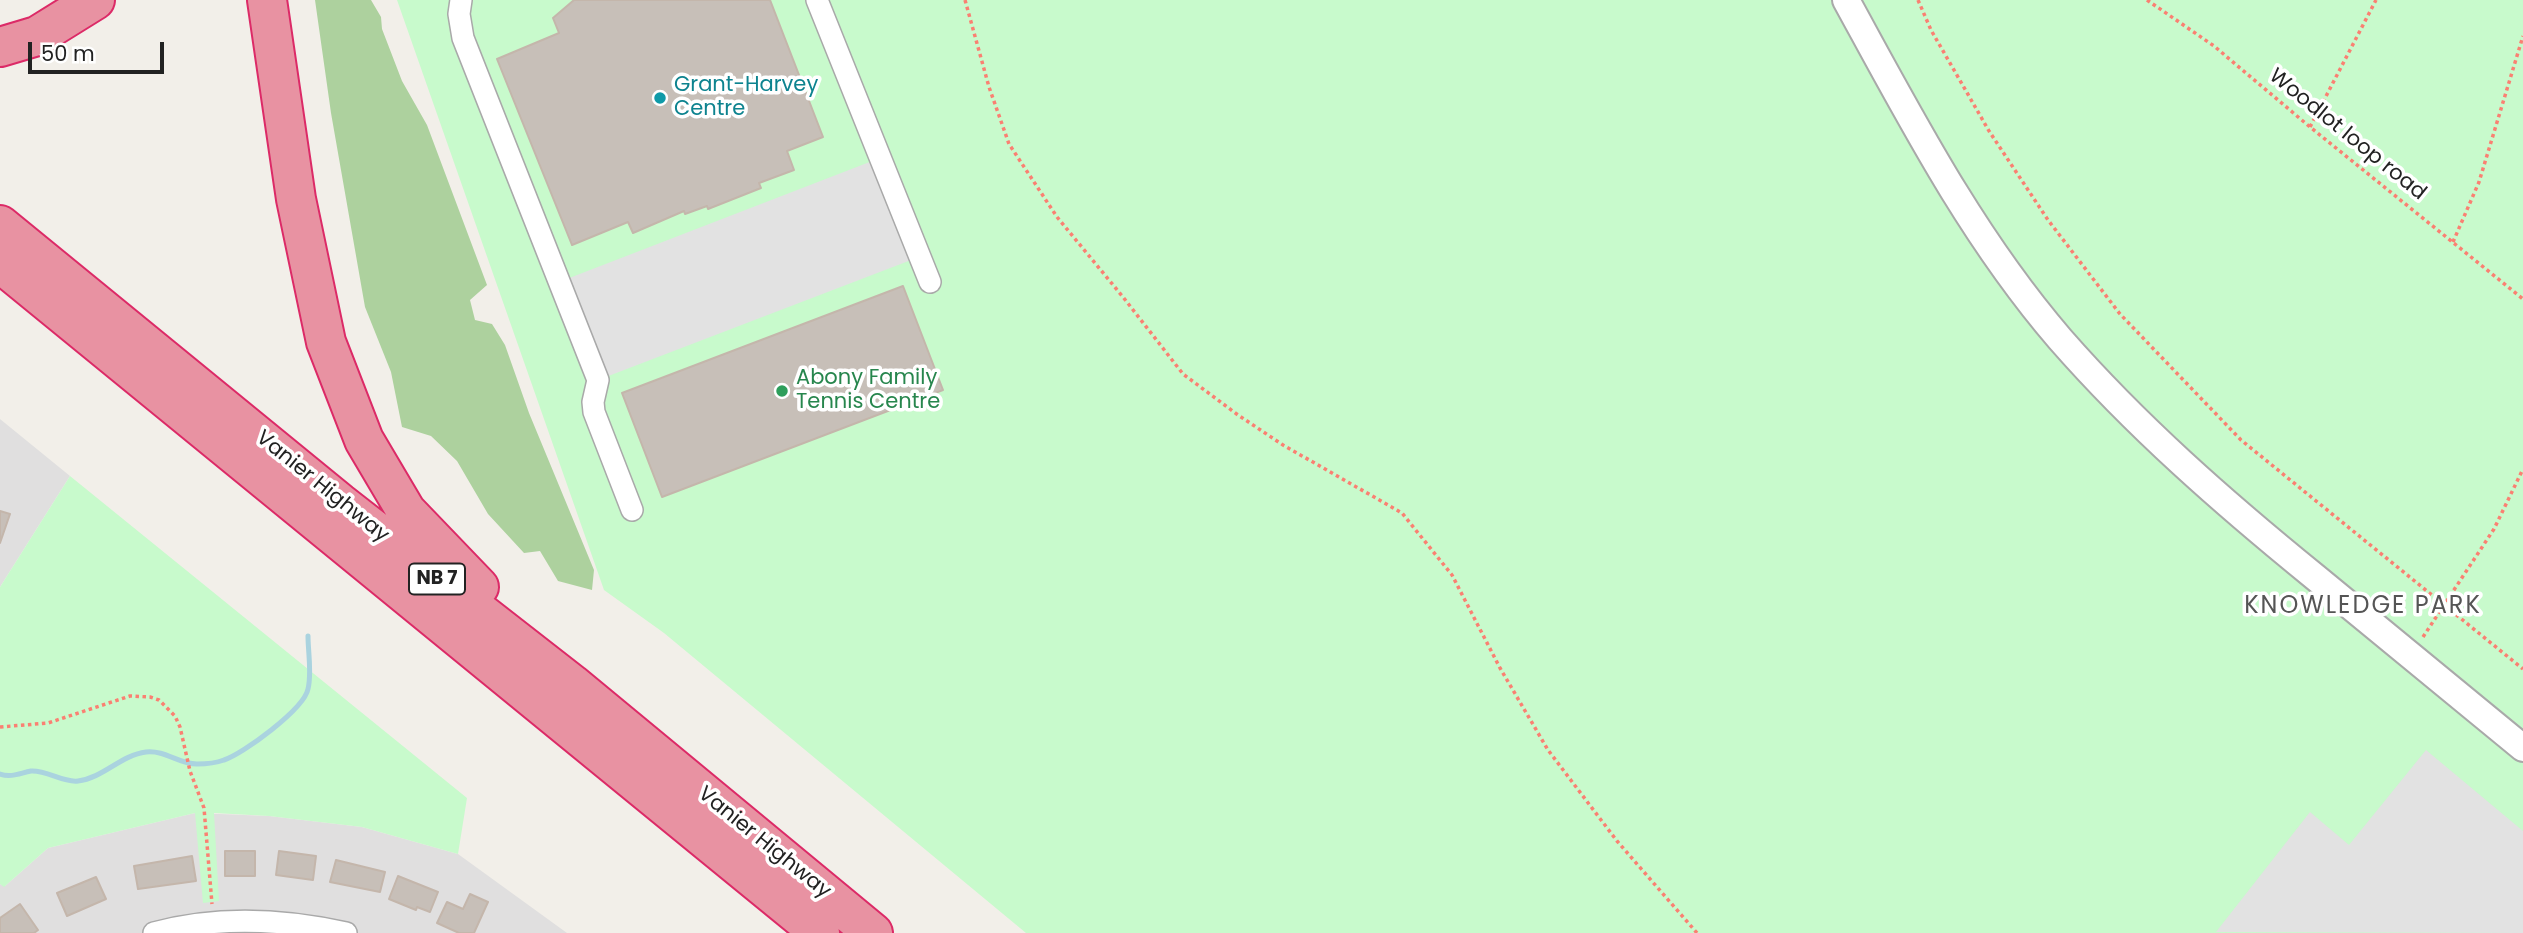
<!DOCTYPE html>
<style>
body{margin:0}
#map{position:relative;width:2523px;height:933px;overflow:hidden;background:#f2efe9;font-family:Poppins,sans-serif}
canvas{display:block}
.scale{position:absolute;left:28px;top:42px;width:136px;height:32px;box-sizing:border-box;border:4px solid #222;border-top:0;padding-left:9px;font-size:21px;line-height:24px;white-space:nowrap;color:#222;-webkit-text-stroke:5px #fff;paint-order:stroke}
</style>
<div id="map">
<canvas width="2523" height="933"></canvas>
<div class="scale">50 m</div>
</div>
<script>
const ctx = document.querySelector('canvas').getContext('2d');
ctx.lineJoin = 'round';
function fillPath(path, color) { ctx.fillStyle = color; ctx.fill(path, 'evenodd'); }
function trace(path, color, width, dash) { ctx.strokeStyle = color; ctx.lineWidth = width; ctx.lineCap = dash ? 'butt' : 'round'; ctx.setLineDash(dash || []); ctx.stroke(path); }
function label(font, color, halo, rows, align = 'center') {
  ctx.font = font + ' Poppins,sans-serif'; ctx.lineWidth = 7; ctx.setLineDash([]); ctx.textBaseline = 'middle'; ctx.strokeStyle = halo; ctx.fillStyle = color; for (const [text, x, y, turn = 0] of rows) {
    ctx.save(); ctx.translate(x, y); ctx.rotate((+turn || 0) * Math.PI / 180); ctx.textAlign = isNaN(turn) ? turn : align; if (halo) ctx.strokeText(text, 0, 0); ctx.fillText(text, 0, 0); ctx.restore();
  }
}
fillPath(new Path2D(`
 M0,419L70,476L0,587Z
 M195,813L269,816L362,827L458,854L567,933H0V884L5,886L48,848Z`), '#e0dfdf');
fillPath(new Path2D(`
 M315,0H371L381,17L382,29L402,81L427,125L487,285L470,300L475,320L492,324L505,345L529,413L594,570L592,590L558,581L540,551L524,553L488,514L457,461L431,436L402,427L391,372L365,307L331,113Z`), '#add19e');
fillPath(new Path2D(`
 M397,0H2523V933H1026L664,633L604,590Z
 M70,476L467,798L458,854L362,827L269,816L214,813L219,901L203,903L195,813L48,848L4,887L0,884V587Z`), '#c8facc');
fillPath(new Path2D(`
 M880,158L919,257L598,380L559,282Z
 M2426,750L2523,831V933L2216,932L2310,812L2349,845Z`), '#e2e2e2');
trace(new Path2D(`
 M0,774C11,778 20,773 31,771C47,770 63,783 78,781C103,778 121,755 146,752C166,750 178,764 197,764C205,764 216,763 224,760C243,754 304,709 308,689C312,673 308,652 308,636`), '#aad3df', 5);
const building = new Path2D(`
 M574,0H770L823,137L787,151L794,170L759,183L761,188L708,209L707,206L685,214L684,211L633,233L628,222L572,245L497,59L559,33L553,18Z
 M903,286L943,390L662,497L622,393Z
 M0,511L10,514L0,543Z
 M225,851H255V876H225Z
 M279,851L316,856L313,880L276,875Z
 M192,856L196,881L138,889L134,866Z
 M336,860L385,872L380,892L330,882Z
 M398,876L438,892L430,912L417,907L416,910L389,899Z
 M96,877L106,899L67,916L57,893Z
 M470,894L488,902L474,933H459L437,923L447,902L463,909Z
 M20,904L38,930L34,933H0V918Z`);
fillPath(building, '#c7bfb8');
trace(building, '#c4b6ab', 2);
const minor = new Path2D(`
 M461,0L459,14L463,38L598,380L593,402L594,412L632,510
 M817,0L930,282
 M154,933C216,916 283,919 346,933`);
const tertiary = new Path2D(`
 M1846,0C1910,117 1972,237 2060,339C2137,427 2224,503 2315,577C2384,634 2453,691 2523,748`);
const motorway = new Path2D(`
 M267,0L296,199L326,342L364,440L406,511L479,587
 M0,47L37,36L95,0
 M0,225L340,503L572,684L873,933
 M0,263L820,933`);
trace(minor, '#a9a9a9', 24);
trace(tertiary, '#a9a9a9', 30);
trace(motorway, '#dc2a67', 42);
trace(new Path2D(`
 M965,0L989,87L1009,144L1057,217L1123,297L1183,374L1238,415L1283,445L1402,513L1452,575L1500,668L1548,750L1617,841L1697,933
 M1918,0L1931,30L1989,131L2048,220L2120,314L2241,440L2523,669
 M2147,0L2214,46L2310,127L2523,299
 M2310,127L2376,0
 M2453,242L2479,182L2523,36
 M2423,637L2494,529L2523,469
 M0,727L48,723L130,696L150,697L159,700L175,716L180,727L190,771L204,808L212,904`), '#fa8072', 3.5, [3.5, 3.5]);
trace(minor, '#fff', 21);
trace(tertiary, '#fff', 26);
trace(motorway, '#e892a2', 38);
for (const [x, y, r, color] of [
 [660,98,7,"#0f9aa8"],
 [782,391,7,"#2e9e5b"]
]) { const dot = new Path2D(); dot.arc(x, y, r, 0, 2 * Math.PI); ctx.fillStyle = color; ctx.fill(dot); trace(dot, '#fff', 2.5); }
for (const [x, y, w] of [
 [437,579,56]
]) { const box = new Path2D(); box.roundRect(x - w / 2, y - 15.5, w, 31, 5); ctx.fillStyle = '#fff'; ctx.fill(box); trace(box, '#222', 2); }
label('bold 19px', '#222', null, [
 ["NB 7",437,579]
]);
label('21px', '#0d838f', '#fff', [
 ["Grant-Harvey",674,86],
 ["Centre",674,110]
], 'left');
label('21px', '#222', '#fff', [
 ["Woodlot loop road",2347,135,39],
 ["Vanier Highway",322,487,39],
 ["Vanier Highway",764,843,39]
]);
label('21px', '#27864d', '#fff', [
 ["Abony Family",796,379],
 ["Tennis Centre",796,403]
], 'left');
ctx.letterSpacing = '2px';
label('24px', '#555', '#fff', [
 ["KNOWLEDGE PARK",2363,607]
]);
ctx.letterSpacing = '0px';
</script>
